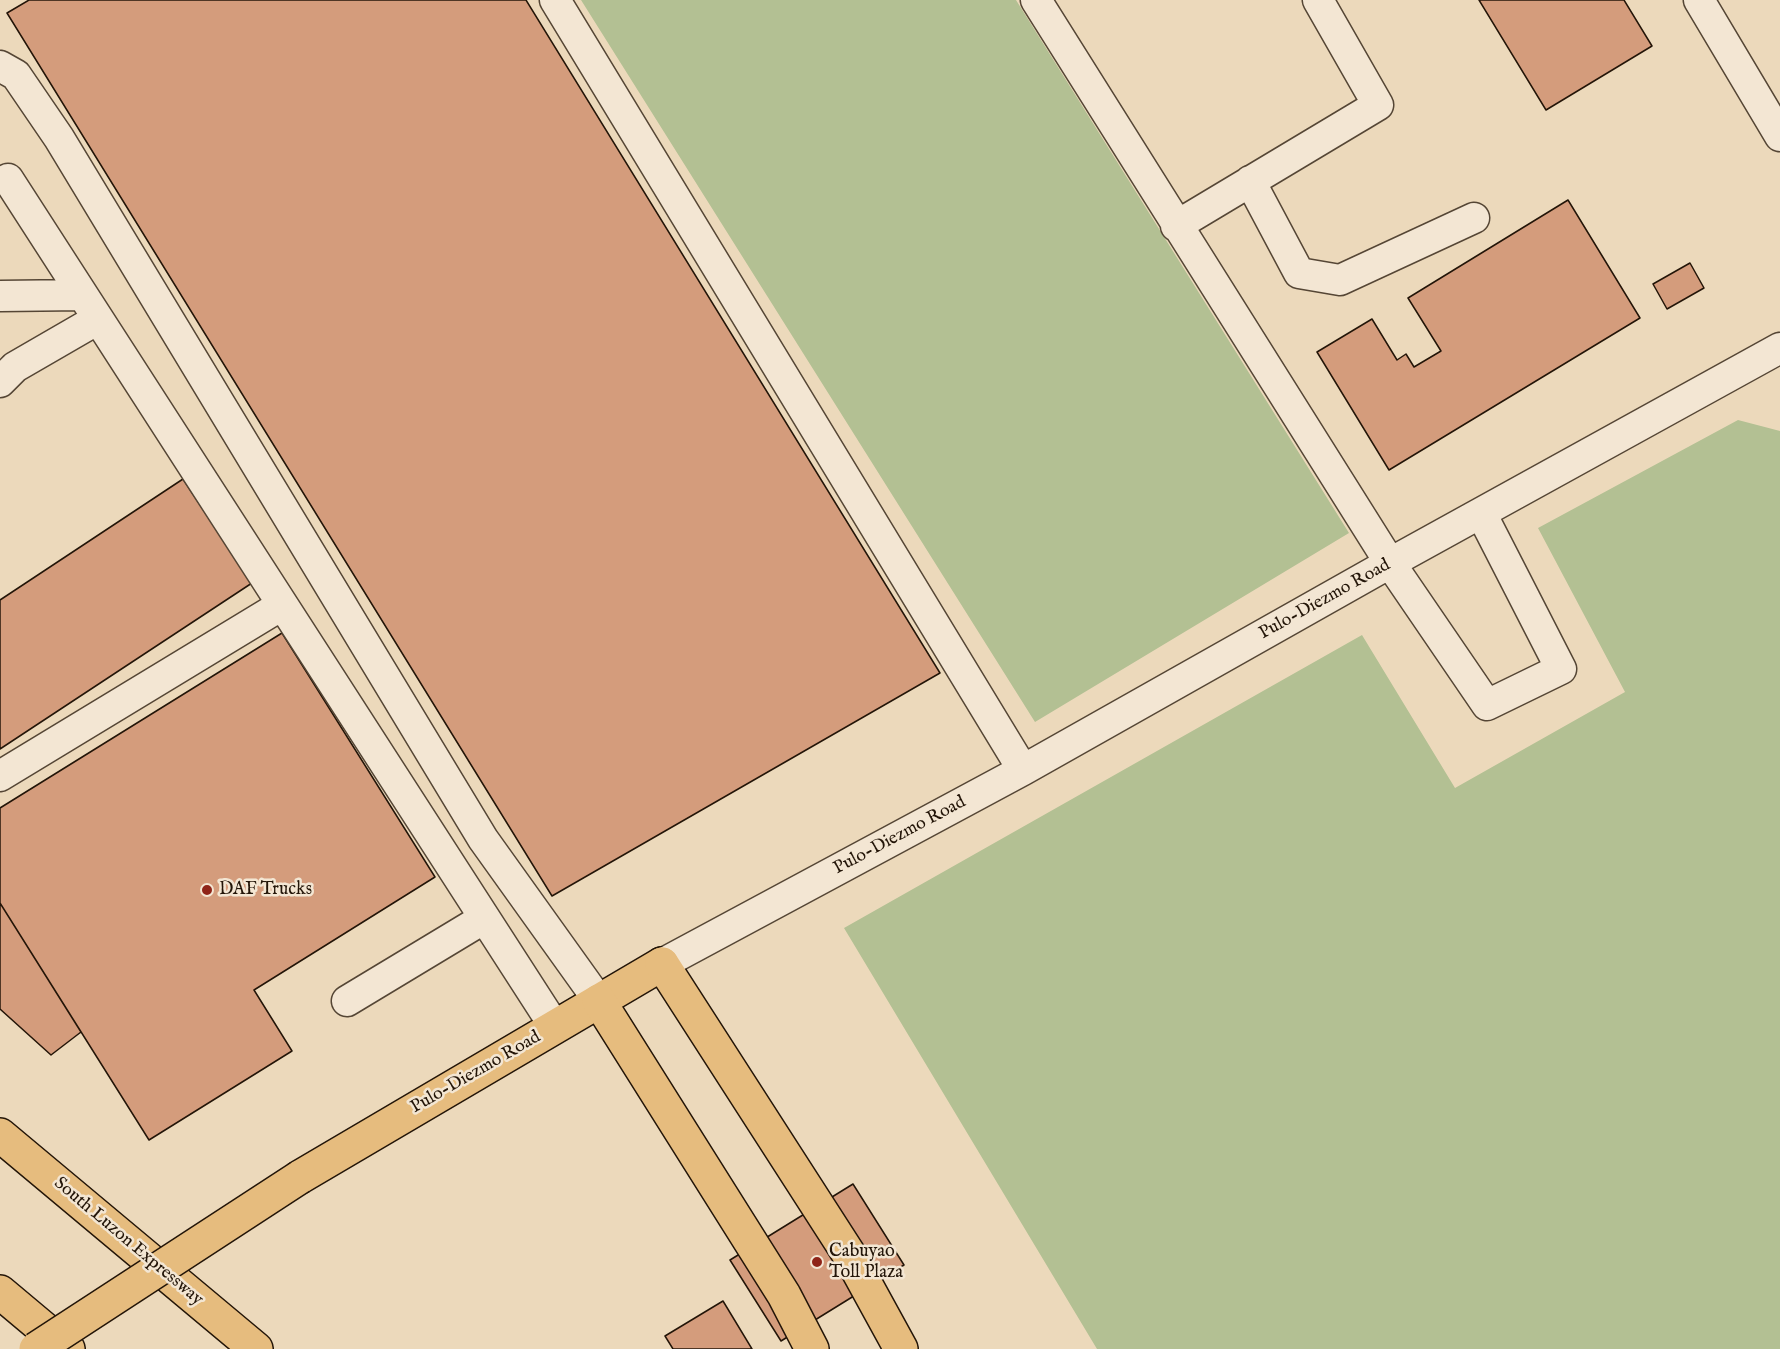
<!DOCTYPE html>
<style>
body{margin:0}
canvas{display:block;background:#ecd9bb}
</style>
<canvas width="1780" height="1349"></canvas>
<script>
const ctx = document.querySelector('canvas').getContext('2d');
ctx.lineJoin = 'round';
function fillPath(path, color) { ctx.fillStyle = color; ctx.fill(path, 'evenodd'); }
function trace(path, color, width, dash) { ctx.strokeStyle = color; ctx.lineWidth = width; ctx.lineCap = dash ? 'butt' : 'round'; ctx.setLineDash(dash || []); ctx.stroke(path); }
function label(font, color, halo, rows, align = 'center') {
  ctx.font = font + ' "IM FELL English",serif'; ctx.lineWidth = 5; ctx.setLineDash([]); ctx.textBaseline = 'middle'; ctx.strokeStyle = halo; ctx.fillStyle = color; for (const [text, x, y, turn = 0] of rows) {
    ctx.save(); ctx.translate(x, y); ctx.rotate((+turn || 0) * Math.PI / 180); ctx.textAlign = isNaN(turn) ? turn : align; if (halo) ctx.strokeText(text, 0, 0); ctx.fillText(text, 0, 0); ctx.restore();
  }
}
fillPath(new Path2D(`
 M581,0H1016L1349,533L1035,722Z
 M1738,420L1780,431V1349H1097L844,928L1362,635L1455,788L1625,692L1538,528Z`), '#b3c093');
const building = new Path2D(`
 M29,0H526L940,673L552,896L7,13Z
 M1479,0H1624L1652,46L1546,110Z
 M1568,200L1640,318L1389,470L1317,352L1372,319L1397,360L1406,354L1414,367L1441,351L1408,298Z
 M1690,263L1704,288L1667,309L1653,284Z
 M183,479L252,583L0,749V600Z
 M282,633L435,877L254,990L292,1051L149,1140L0,903V808Z
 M0,903L81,1032L51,1055L0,1009Z
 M853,1184L904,1265L781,1341L730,1260Z
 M723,1301L752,1349H673L665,1336Z`);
fillPath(building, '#d49c7c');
trace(building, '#231508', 1.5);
const minor = new Path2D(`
 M555,0L1023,770
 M1036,0L1390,563L1487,705L1561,669L1481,513
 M1699,0L1780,136
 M0,66L16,75L59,138L483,839L599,1001
 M8,179L555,1027
 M1250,181L1299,273L1340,280L1474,218
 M1176,226L1378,105L1318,0
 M0,296L82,295
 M0,382L15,367L98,319
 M0,776L282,605
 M662,964L1023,770L1390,563L1780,348
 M347,1001L483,919`);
const major = new Path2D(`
 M300,1177L662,964`);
const highway = new Path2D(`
 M662,964L850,1256L901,1349
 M599,1001L784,1295L812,1349
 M0,1135L256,1349
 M0,1292L68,1349`);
trace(minor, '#554635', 33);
trace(major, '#231508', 36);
trace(highway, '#231508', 36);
trace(minor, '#f3e6d3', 30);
trace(major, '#e6bc7e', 33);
trace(highway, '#e6bc7e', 33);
const majorBridge = new Path2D(`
 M36,1349L300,1177`);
trace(majorBridge, '#231508', 36, []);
trace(majorBridge, '#e6bc7e', 33);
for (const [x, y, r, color] of [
 [207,890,6,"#8f2418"],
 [817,1262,6,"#8f2418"]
]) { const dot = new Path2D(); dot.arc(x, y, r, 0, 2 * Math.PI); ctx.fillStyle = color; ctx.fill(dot); trace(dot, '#f3e6d3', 2); }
label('18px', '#231508', '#f3e6d3', [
 ["Pulo-Diezmo Road",1325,600,-29],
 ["Pulo-Diezmo Road",900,836,-28],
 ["Pulo-Diezmo Road",476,1073,-30],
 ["South Luzon Expressway",128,1242,40]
]);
label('18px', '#231508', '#f3e6d3', [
 ["DAF Trucks",219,890],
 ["Cabuyao",829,1252],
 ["Toll Plaza",829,1273]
], 'left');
</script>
